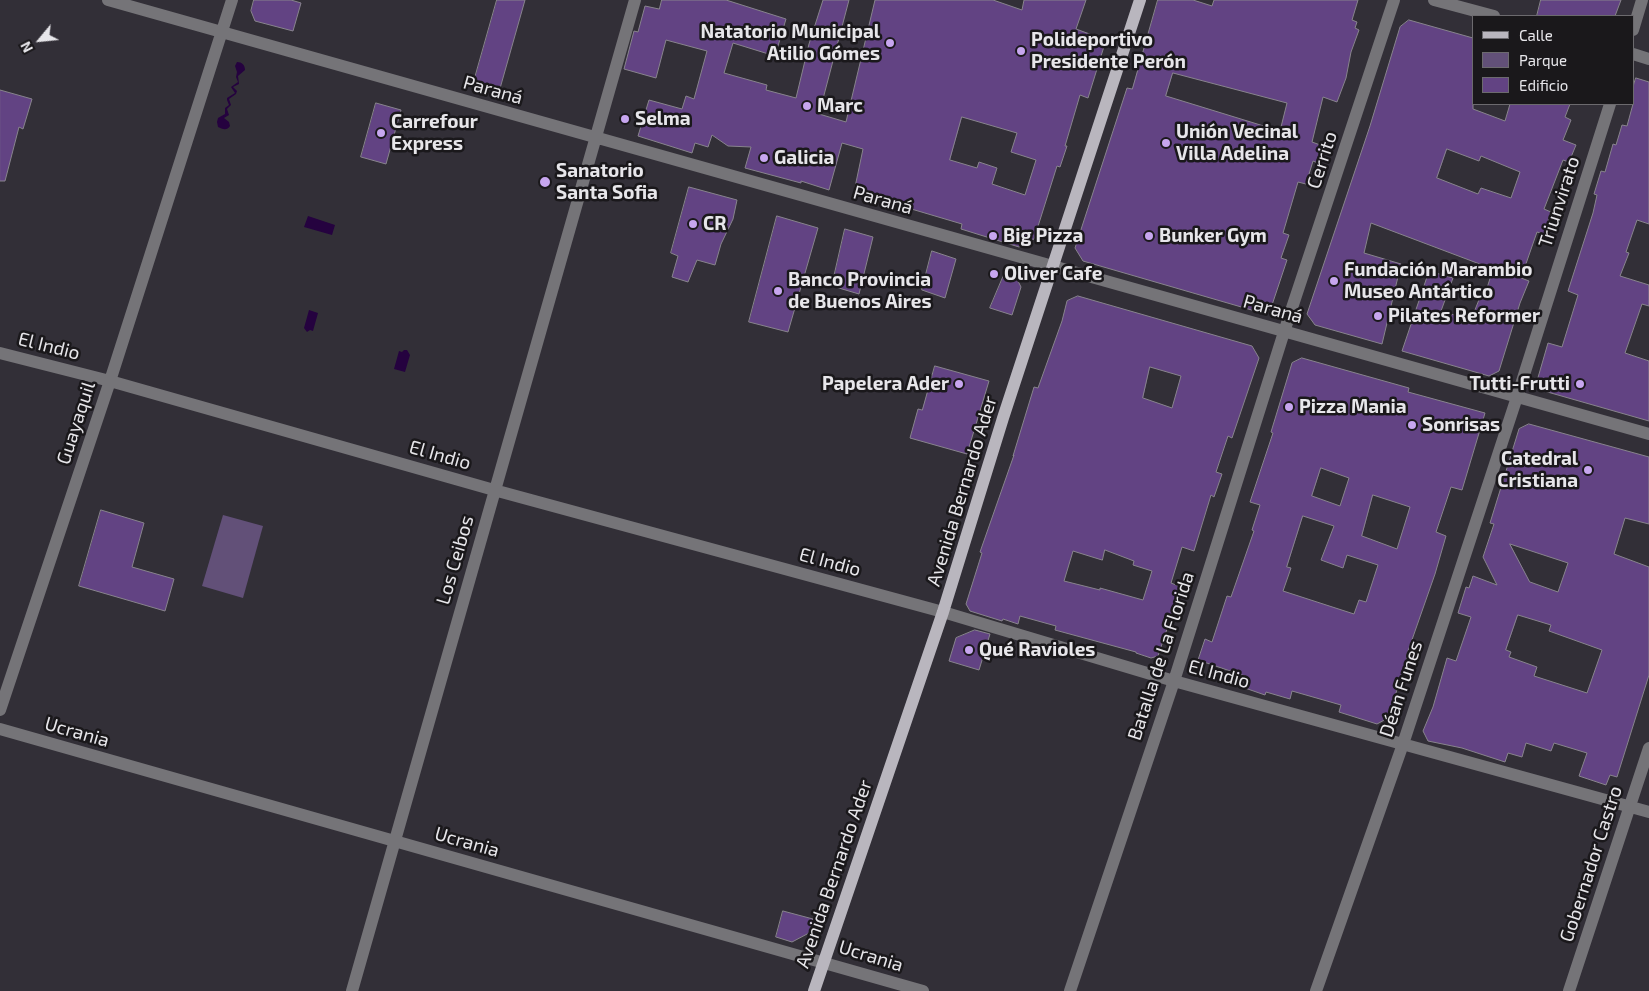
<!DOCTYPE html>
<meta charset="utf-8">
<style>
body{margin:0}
#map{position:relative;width:1649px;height:991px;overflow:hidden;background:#322f37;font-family:"Exo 2",sans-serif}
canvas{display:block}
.legend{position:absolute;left:1472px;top:15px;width:162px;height:90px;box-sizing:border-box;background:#1a181b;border:1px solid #6c6a6e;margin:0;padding:6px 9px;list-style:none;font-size:15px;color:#e7e6ea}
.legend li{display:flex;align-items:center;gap:10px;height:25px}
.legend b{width:25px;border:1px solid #6c6a6e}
.north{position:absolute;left:15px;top:15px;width:50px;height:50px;-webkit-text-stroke:4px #1a181b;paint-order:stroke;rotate:242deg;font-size:14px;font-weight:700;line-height:20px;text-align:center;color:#e7e6ea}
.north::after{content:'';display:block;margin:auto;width:18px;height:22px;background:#e7e6ea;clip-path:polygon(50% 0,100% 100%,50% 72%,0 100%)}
</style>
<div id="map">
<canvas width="1649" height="991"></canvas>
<ul class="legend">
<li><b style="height:6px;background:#b9b6be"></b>Calle</li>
<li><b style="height:14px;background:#625078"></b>Parque</li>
<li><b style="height:14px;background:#624383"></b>Edificio</li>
</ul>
<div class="north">N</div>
</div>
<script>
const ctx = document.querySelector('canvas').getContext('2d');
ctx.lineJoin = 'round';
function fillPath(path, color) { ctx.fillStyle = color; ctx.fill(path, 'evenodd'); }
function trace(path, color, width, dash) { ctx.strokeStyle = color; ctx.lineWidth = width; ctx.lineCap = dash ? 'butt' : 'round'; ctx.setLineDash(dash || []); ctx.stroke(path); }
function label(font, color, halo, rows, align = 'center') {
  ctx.font = font + ' "Exo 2",sans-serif'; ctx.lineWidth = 5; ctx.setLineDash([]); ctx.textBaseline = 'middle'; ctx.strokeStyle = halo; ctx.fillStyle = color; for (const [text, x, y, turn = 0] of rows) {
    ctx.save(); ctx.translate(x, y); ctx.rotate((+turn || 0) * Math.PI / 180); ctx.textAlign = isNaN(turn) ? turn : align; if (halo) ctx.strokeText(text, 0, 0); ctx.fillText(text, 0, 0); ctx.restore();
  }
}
fillPath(new Path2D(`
 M223,515L263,526L243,598L202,586Z`), '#625078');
fillPath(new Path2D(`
 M237,62C242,62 245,65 245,70L238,76L239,84L233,87L237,91L236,94L229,99L231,105L227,109L229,115L224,118L229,122L230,126C227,131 222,129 218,127L217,122L218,118L225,114V108L229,105L227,100V98L235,93L231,87L238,82L236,77L237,72L235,66Z
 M308,216L335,225L332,235L304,227Z
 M309,310L318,313L313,331L310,330L307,332L304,328Z
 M404,350H407L410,355L405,372L394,369L399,351L402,352Z`), '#25023f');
const building = new Path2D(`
 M254,0H291L301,3L293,31L255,21L251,11Z
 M497,0H525L499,92L473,85Z
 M662,0H726L786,19L775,56L733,43L724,73L767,85L766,90L796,98L809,44L823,0H849L819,114L846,122L875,0H993L1022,10L1024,0H1086L1076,29L1106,40L1088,98L1080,95L1065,146H1067L1060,167L1057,166L1034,239L1019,247L961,229L962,224L854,192L863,149L842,143L829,190L801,181V183L745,168L751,147L728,146L712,135L708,147L695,143L692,153L638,136L649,100L682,109L686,96L694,99L707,51L666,40L656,78L624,69L634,31L638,32L645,6L659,9ZM962,117L1017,133L1011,152L1036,160L1025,195L992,184L997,168L979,162L977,168L950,160Z
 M1158,0H1193L1212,6L1214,0H1358L1352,20L1357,22L1355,28L1359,30L1351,52L1346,78L1337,102L1323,97L1312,142L1323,146L1318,163L1313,161L1306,184L1298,182L1283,233L1289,235L1281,258L1287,260L1271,308L1262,313L1083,261L1075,248L1127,88L1132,89ZM1173,73L1287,103L1280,131L1166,96Z
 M1541,0H1621L1615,16H1537Z
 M1409,20L1473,38V109L1505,121L1510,104H1570L1565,117L1571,120L1563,140L1576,145L1569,162L1563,160L1544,209L1551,212L1544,234L1537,232L1521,278L1529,281L1520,303L1499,371L1489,376L1402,351L1429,271L1453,278L1441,311L1471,320L1484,287L1487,288L1493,269L1371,223L1364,253L1401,264L1382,344L1315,325L1307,314L1370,126L1400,27ZM1447,149L1479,161L1481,156L1520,172L1511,198L1481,188L1478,194L1437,178Z
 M1636,78L1649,82V224L1637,220L1626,252L1629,253L1620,276L1649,285V306L1642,304L1625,353L1649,361V421L1544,391L1537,381L1548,343L1562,347L1578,295L1568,291L1593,213L1597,195L1594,194L1601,171L1605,172L1613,144L1616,145L1622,125L1627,126L1633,104V87Z
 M0,90L32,99L23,129L19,127L5,181H0Z
 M376,103L401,110L386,164L361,157Z
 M689,187L737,200L733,219L721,244L715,265L697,260L688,282L672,277L678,256L671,253Z
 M777,216L818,228L788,332L749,322Z
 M845,229L873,237L859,294L832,286Z
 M932,251L956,259L945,298L922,290Z
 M1004,275L1017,279L1021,287L1012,315L990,308Z
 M1078,296L1252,346L1259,358L1232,438L1228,436L1216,472L1222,474L1214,497L1211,495L1194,551L1182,547L1171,583L1181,587L1158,656L1151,658L1136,653V652L1055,630L1056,626L1020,616L1018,624L1003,619L1002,621L970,611L966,604L982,553L980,552L1014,455L1013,456L1034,387L1038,388L1062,321L1067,301ZM1150,367L1181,376L1172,408L1143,398ZM1105,550L1134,561L1133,565L1152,571L1143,600L1100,588V590L1064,581L1073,551L1102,560Z
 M1302,358L1409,388L1408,392L1485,413L1462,490L1451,487L1436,532L1446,536L1435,574L1407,654L1408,655L1388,718L1377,724L1339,712L1341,705L1292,691L1290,699L1266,692L1265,695L1242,687L1245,676L1198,660L1205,639L1212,642L1227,596L1231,597L1254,531L1252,530L1260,505L1250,502L1273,433L1271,432L1292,363ZM1321,468L1349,478L1340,506L1312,496ZM1373,495L1410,507L1397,549L1362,536ZM1303,516L1334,526L1321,560L1343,568L1347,555L1378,565L1366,602L1359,600L1354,614L1283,591L1291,568L1287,567Z
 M935,366L989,381L967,454L910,438L918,409L922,410Z
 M1529,424L1649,457V524L1625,518L1614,554L1649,567V675L1617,777L1610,775L1606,785L1579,776L1587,753L1554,743L1551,751L1526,743L1522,757L1508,753L1505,762L1462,748L1428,741L1423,731L1433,707L1447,658L1456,661L1471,617L1458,613L1466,587L1469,588L1473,576L1497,585L1483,557L1494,524L1490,523L1519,429ZM1510,544L1568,563L1558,592L1530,582ZM1518,615L1551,625L1549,631L1602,650L1587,693L1534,676L1537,667L1509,657L1511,652L1506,650Z
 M101,510L144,523L132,567L174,579L165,611L79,586Z
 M975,630L990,634L979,670L949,661L956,638Z
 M783,911L813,919L809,933L792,942L776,937Z`);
fillPath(building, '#624383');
trace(building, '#88848d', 1);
trace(new Path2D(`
 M108,0C621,146 1135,290 1649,434
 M1434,0L1494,16
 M1633,30L1642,0
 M1633,54L1649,59
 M0,353L110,381L494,490L943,612L1174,681L1649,812
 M0,710L110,381L232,0
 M0,729L923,991
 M352,991L635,0
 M1070,991L1174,681L1284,332L1394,0
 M1316,991L1403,744L1517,397L1610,104
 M1569,991L1649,748`), '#757478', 12);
trace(new Path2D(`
 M814,991L943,612L1003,418L1140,0`), '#b9b6be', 12);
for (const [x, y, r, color] of [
 [890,43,5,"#c7a6ef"],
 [1021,51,5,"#c7a6ef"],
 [807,106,5,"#c7a6ef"],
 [625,119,5,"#c7a6ef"],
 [381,133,5,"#c7a6ef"],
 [1166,143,5,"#c7a6ef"],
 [764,158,5,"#c7a6ef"],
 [545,182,6,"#c7a6ef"],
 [693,224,5,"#c7a6ef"],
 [993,236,5,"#c7a6ef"],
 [1149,236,5,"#c7a6ef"],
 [994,274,5,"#c7a6ef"],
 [1334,281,5,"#c7a6ef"],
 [778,291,5,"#c7a6ef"],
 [1378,316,5,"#c7a6ef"],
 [959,384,5,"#c7a6ef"],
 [1580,384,5,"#c7a6ef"],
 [1289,407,5,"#c7a6ef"],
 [1412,425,5,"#c7a6ef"],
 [1588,470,5,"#c7a6ef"],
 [969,650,5,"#c7a6ef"]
]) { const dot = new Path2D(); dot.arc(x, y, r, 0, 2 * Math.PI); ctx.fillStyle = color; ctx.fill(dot); trace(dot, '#1a181b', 2); }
label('bold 19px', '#e7e6ea', '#1a181b', [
 ["Natatorio Municipal",880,32,"right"],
 ["Atilio Gómes",880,54,"right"],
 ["Polideportivo",1031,40],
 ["Presidente Perón",1031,62],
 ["Marc",817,106],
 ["Selma",635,119],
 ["Carrefour",391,122],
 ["Express",391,144],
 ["Unión Vecinal",1176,132],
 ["Villa Adelina",1176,154],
 ["Galicia",774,158],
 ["Sanatorio",556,171],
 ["Santa Sofia",556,193],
 ["CR",703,224],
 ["Big Pizza",1003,236],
 ["Bunker Gym",1159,236],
 ["Fundación Marambio",1344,270],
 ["Museo Antártico",1344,292],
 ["Oliver Cafe",1004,274],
 ["Banco Provincia",788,280],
 ["de Buenos Aires",788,302],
 ["Pilates Reformer",1388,316],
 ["Papelera Ader",949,384,"right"],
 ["Tutti-Frutti",1570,384,"right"],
 ["Pizza Mania",1299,407],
 ["Sonrisas",1422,425],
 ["Catedral",1578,459,"right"],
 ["Cristiana",1578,481,"right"],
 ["Qué Ravioles",979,650]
], 'left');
label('19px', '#e7e6ea', '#1a181b', [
 ["Paraná",493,90,16],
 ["Cerrito",1322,160,-72],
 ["Paraná",883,200,16],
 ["Triunvirato",1559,202,-72],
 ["Paraná",1273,309,16],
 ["El Indio",49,346,14],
 ["Guayaquil",76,423,-72],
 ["El Indio",440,455,16],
 ["Avenida Bernardo Ader",962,491,-73],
 ["Los Ceibos",455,560,-74],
 ["El Indio",830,562,15],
 ["Batalla de La Florida",1161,656,-72],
 ["El Indio",1219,674,15],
 ["Déan Funes",1401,689,-72],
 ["Ucrania",77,732,16],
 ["Ucrania",467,842,16],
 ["Gobernador Castro",1591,864,-72],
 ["Avenida Bernardo Ader",834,874,-71],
 ["Ucrania",871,956,17]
]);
</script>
